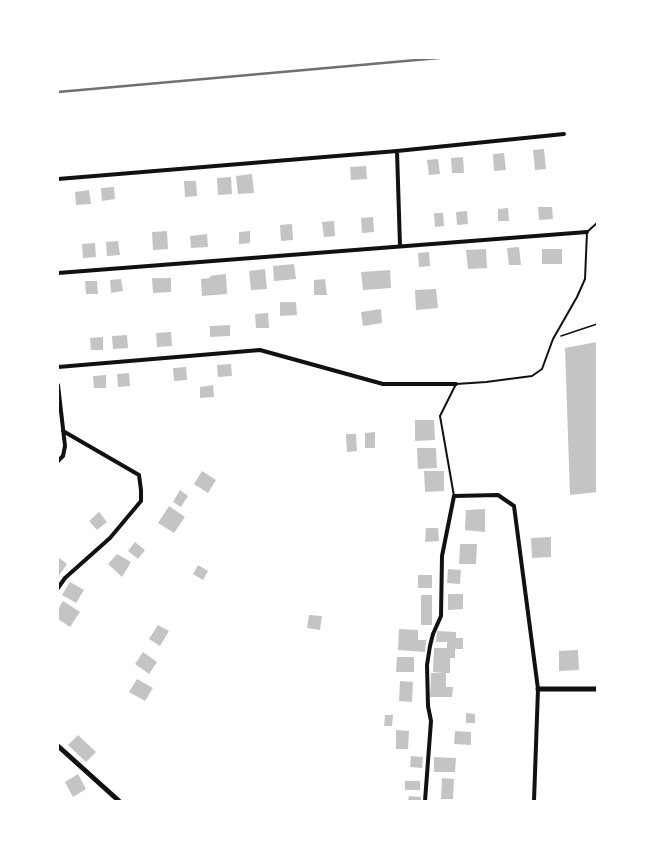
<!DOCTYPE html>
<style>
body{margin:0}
#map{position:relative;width:655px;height:859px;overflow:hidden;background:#fff;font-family:"Source Serif 4",serif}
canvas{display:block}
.frame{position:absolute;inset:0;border:59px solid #fff;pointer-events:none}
</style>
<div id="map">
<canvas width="655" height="859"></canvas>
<div class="frame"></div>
</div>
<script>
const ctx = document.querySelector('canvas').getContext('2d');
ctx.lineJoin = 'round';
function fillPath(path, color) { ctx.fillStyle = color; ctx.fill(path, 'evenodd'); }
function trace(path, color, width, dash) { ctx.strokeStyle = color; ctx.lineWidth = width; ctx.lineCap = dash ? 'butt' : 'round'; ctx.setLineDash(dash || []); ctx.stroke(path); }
fillPath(new Path2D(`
 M544,149L546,169L535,170L533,150Z
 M504,153L506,170L494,171L493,154Z
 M463,157L464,173H452L451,158Z
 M438,159L440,174L429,175L427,160Z
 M366,166L367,179L351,180L350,167Z
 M252,174L254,193L238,194L236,176Z
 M231,177L232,194L218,195L217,178Z
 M184,181H196L197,196L185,197Z
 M114,187L115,199L102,201L101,188Z
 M89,190L91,204L76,205L75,192Z
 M538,207H552L553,219L539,220Z
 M508,208L509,221H498V209Z
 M467,211L468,224L457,225L456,212Z
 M434,213H443L444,226L435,227Z
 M373,217L374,232L362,233L361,218Z
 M334,221L335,236L324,237L322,222Z
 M292,224L293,240L281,241L280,225Z
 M167,231L168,249L153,250L152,232Z
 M250,231V243L239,244V232Z
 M207,234L208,247L191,248L190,236Z
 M118,241L120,255L107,256L106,242Z
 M95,243L96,257L83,258L82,244Z
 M519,247L521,265H509L507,248Z
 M486,249L487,268L468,269L466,250Z
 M542,249H562V264H542Z
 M429,252L430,266L419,267L418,253Z
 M294,264L296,279L274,281L273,266Z
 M265,269L267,289L251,290L249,271Z
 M390,270L391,288L363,290L361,272Z
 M226,274L227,294L202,296L201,279L210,278V276Z
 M152,278H171V292L153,293Z
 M121,279L123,291L111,293L110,280Z
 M325,279L327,295H314V280Z
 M85,281H97L98,294H86Z
 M436,289L438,308L416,310L415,290Z
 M280,302H296L297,315L280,316Z
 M381,309L382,323L363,326L361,312Z
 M268,313L269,328H256L255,314Z
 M230,325V336L210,337V326Z
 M171,332L172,346L157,347L156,333Z
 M127,335L128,348L113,349L112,336Z
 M103,337V350H91L90,338Z
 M597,342V492L570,495L565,348Z
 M231,364L232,376L218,377L217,365Z
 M186,367L187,380L174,381L173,368Z
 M129,373L130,386L118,387L117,374Z
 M106,375V388H94L93,376Z
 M213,385L214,397L200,398V387Z
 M415,420H434L435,440L415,441Z
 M375,432V448H365V433Z
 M346,434H356L357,451L347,452Z
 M417,448H436L437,468L418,469Z
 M202,471L216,480L208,493L194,484Z
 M424,471H444V491L425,492Z
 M180,490L188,496L181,507L173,502Z
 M169,506L185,517L174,533L158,523Z
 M485,509V532L465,530L466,510Z
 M99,512L107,522L97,530L89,521Z
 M426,528H438L439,541L425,542Z
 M551,537V557L532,558L531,538Z
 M135,542L145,550L138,559L128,551Z
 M460,544H477L476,564H459Z
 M117,554L131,562L122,577L108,564Z
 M58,557L67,564L58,577Z
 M198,565L208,571L203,580L193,574Z
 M448,569L461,570L460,584L447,583Z
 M418,575H432V588H418Z
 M70,582L84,590L76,603L62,595Z
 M448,594H463V609L448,610Z
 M421,595H432V625H421Z
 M63,601L80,612L70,627L58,619V609Z
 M309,615L322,616L320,630L307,628Z
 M158,625L169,631L160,646L149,639Z
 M399,629L418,630V640H426L425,652L398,650Z
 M437,631L456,632V638H463V649H455V658H450V673H446V687H453L452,697H430L431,673H444L433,672L434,648H447V642H436Z
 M578,650L579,670L559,671V651Z
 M143,652L157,662L149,674L135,664Z
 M397,657H414V672H396Z
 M137,679L153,688L145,701L129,692Z
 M400,681L413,682L412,702L399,701Z
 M466,713L475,714V723H466Z
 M385,715H393L392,726H384Z
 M396,730L409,731L408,749H396Z
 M455,731L471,732V745L454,744Z
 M78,735L96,752L86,762L68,745Z
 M411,756L423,757L422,768L410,767Z
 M434,757L456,758L455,772H434Z
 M78,774L86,789L73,797L65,782Z
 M442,778L454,779L453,799H441Z
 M405,781H420V790H405Z
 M409,796L421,797V801H408Z`), '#c4c4c4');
trace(new Path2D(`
 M561,336L597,324`), '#111', 1.5);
trace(new Path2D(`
 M454,496L440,416L456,384L486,382L532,376L542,369L553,339L577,297L585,279L587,232L597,223`), '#111', 2);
trace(new Path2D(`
 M397,151L400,246
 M58,179L397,151L564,134
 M58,273L587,232
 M58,367L260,350L383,384H456
 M58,385L65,446L63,456L58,461
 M58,588L65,578L110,538L141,501V490L139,475L63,431
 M425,801L431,721L428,706L427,665L430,646L433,634L441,616L442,556L454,496L498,495L514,506L538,689L534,801`), '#111', 4);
trace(new Path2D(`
 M538,689H597
 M58,746L119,801`), '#111', 5);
trace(new Path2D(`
 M58,92L439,58`), '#707070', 2.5);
</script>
